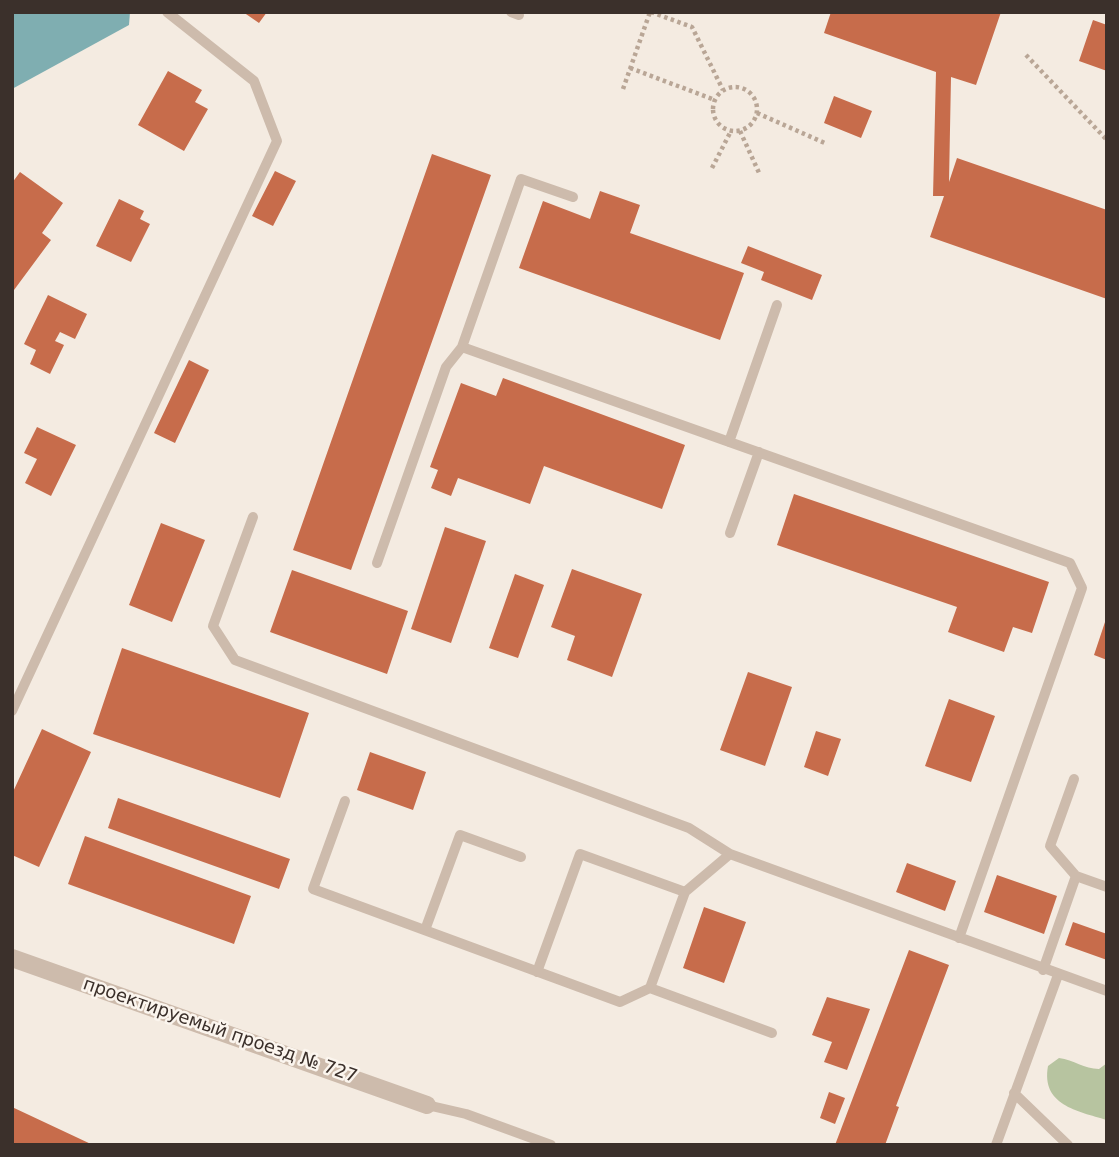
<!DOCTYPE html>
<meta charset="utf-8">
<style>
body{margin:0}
#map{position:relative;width:1119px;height:1157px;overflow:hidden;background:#f4ebe1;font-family:"DejaVu Sans",sans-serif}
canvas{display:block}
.frame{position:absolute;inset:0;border:14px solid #3b302b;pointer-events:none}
</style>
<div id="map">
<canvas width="1119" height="1157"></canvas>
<div class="frame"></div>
</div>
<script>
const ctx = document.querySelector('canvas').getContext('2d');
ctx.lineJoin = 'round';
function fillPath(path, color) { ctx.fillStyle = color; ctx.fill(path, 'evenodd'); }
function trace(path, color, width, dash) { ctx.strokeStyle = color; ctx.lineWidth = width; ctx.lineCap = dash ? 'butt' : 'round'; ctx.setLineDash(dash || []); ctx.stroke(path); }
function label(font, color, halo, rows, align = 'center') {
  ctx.font = font + ' "DejaVu Sans",sans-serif'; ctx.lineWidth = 5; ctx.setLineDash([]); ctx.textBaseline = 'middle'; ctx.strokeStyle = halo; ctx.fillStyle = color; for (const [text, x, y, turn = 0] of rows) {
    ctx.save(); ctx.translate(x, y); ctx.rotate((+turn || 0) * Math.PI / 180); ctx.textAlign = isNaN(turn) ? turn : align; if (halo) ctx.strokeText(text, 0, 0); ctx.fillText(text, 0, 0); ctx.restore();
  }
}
fillPath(new Path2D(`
 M1059,1058C1074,1060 1084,1069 1099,1069L1107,1063V1120C1077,1111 1041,1105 1048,1066Z`), '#b7c4a0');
fillPath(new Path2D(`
 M12,12H130L129,25L12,89Z`), '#7faeb1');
fillPath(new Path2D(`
 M243,12H267L259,23Z
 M831,12H1001L976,85L951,77L949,182L957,158L1107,210V299L930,237L944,196H933L936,72L824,33Z
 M1093,20L1107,25V71L1079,61Z
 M168,71L202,90L195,102L208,109L184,151L138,125Z
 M834,96L872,111L861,138L824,123Z
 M432,154L491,175L351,570L293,550Z
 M275,171L296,181L273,226L252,216Z
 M20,172L63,203L42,233L51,240L14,290L12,183Z
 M600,191L640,205L630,233L744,273L720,340L519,268L543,201L590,219Z
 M119,199L144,211L140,219L150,224L131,262L96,246Z
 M748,246L822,275L812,300L761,280L764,272L741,263Z
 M48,295L87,314L75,339L60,332L55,341L64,345L50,374L30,364L36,350L24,344Z
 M189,360L209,370L175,443L154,433Z
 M503,378L685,445L662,509L544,466L530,504L458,478L451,496L431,488L438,470L430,467L461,383L496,396Z
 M37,427L76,445L51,496L25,483L37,459L24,453Z
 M794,494L1049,582L1032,633L1013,627L1004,652L948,632L957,607L777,545Z
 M161,523L205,540L172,622L129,605Z
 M445,527L486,541L451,643L411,629Z
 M572,569L642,594L612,677L567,660L575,636L551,627Z
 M292,570L408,611L387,674L270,632Z
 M515,574L544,585L518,658L489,648Z
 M1106,619H1107V660L1094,655Z
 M122,648L309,713L280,798L93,734Z
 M748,672L792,687L765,766L720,750Z
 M949,699L995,716L971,782L925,766Z
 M42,729L91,752L39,867L12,855V794Z
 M816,731L841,739L828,776L804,767Z
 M370,752L426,772L413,810L357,790Z
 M118,798L290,859L279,889L108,828Z
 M85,836L251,896L234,944L68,884Z
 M907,863L956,881L945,911L896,892Z
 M997,875L1057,896L1044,934L984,912Z
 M704,907L746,922L724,983L683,968Z
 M1073,922L1107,934V960L1065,945Z
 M909,950L949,965L896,1106L899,1107L885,1145H835Z
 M827,997L870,1009L847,1070L824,1062L832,1042L812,1035Z
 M829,1092L845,1098L835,1124L820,1118Z
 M12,1107L93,1145H12Z`), '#c76c4b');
trace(new Path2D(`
 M651,12L692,27L723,90
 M1026,55L1107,140
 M630,68L715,100
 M713 109a22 22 0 1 1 44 0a22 22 0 1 1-44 0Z
 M623,89L650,12
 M757,113L827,144
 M740,131L760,175
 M712,168L731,131`), '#b9a696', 4.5, [3.5, 3.5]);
trace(new Path2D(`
 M511,12L519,15
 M573,197L521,179L462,347L1070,563L1082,588L959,938
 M729,442L777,305
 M253,517L213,626L235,660L689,828L730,854L1107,991
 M730,533L759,452
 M377,563L446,367L462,347
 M12,711L277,141L254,81L167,12
 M345,801L313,889L620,1002L650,988
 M730,854L685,892L650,988L772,1033
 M1076,876L1107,887
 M425,930L460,835L521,857
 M1043,970L1076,876L1050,846L1074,779
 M537,972L580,854L685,892
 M1014,1093L1068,1145
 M427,1105L466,1114L551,1145
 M996,1145L1058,975`), '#cdbbac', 10);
trace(new Path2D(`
 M12,958L427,1105`), '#cdbbac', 18);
label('18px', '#3b302b', '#fbf5ee', [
 ["проектируемый проезд № 727",220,1031,19]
]);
</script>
